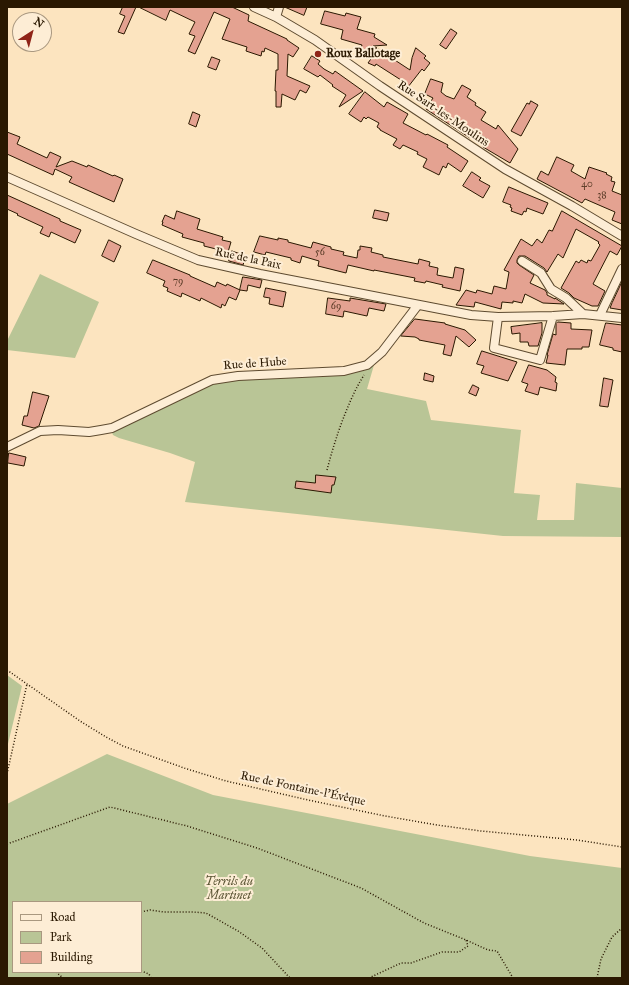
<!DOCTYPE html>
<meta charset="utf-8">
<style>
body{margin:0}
#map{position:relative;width:629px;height:985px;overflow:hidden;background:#fce4bf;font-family:"IM FELL Great Primer",serif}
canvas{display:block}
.frame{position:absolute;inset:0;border:8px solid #2a1801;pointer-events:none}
.legend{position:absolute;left:12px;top:901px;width:130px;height:72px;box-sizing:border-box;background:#fdedd5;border:1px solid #a99880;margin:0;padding:5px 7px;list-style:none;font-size:12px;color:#2a1801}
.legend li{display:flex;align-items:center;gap:8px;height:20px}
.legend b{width:20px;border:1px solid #a99880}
.north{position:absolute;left:12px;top:12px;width:40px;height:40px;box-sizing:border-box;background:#fdedd5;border:1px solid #a99880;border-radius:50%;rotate:36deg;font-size:11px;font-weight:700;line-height:16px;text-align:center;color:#2a1801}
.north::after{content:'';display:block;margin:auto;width:14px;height:18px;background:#8f2418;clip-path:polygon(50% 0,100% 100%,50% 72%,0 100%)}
</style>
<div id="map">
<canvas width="629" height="985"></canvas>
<div class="frame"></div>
<ul class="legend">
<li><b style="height:5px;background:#fdedd5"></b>Road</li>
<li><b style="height:11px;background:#b9c596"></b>Park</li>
<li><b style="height:11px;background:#e4a291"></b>Building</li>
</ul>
<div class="north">N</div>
</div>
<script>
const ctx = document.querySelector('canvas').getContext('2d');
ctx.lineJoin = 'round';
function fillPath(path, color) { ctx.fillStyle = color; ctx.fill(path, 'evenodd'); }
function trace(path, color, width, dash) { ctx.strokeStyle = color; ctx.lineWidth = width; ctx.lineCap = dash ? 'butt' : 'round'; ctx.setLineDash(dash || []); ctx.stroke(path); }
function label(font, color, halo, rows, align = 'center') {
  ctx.font = font + ' "IM FELL Great Primer",serif'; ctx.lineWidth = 4; ctx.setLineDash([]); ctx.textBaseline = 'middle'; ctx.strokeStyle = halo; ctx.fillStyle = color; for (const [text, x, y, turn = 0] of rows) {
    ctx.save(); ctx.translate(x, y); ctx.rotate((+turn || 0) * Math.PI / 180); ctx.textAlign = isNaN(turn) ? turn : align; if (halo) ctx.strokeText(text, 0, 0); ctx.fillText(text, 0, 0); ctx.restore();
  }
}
fillPath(new Path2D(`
 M40,274L99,302L75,358L7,350V341Z
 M374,365L367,389L426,401L431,420L521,430L514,493L540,495L537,520H574L576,483L622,488V537L503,536L185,502L195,462L170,453L119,438L113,435L111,430L218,381L367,370Z
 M7,675L22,686L7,748Z
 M107,754L213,795L530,856L622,868V978H7V804ZM13,902H141V972H13Z`), '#b9c596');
const building = new Path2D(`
 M123,7H136L124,34L118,32L125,16L120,14Z
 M139,7H232L249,15L248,21L287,39V40L299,48L293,57L288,54L287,76L310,86L306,93L300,90L295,100L282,94L281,107H276V91H275L276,70H278V54L265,48L264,52L262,51L261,56L246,51L247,47L222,39L230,19L214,12L195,54L188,51L195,36L189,34L195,22L170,10L166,20Z
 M285,7H307L304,15Z
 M325,11L345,16L346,13L361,17L357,29L375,34L374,37L387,45L373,46L377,48L368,53L360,51L362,45L341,39L343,30L321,24Z
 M451,29L457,33L446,49L440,45Z
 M416,48L426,56L424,58L430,63L424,71L422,69L408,87L400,81L401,80L376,64L375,66L368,63L378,49L410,70L412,58Z
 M312,56L320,61L318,64L324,69L333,74L335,71L363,91L339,107L346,95L332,86L333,85L320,75L318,77L304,69Z
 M212,57L220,60L216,70L208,67Z
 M431,79L443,83L441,92L446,96L454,99L462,85L471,90L467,97L476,103L475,105L486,112L481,120L496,129L498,125L518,149L510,163L483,147L487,139L474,131L470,138L426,109L433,98L425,94Z
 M365,92L384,107L387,102L408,114L403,123L426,135L427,134L448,145L447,147L468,161L461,172L448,163L446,168L443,166L439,175L423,167L427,159L417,154L418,152L403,145L400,149L393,145L397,139L380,130V129L377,127L379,123L368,117L366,119L364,117L361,122L349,114Z
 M531,101L538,105L521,136L511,131L527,103L529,104Z
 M193,112L200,115L196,127L189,124Z
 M7,132L20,137L17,144L47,158L50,152L61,157L56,167L72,161L87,167L88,165L113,176L114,175L123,179L114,202L69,182L72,177L55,169L53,175L7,154Z
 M557,157L574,165L571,171L585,179L589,167L607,173L606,174L612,177L611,181L615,182L612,191L622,195V224L612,220L615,212L585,199L582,203L537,179L541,171L548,175Z
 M472,172L481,178L479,180L490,186L483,198L463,186Z
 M509,187L548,203L543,214L527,208L526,212L524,211L522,215L511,211L512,208L510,207L511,205L503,202Z
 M7,195L60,219V221L81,230L75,243L51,232L49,237L40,233L43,227L17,215L18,214L7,209Z
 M375,210L389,213L387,221L373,218Z
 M177,211L200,219L197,229L223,237L222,240L231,242L228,252L204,246V243L182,237L183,234L162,225L163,222H162L165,215L174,219Z
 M562,211L622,246L617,255L610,251L593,284L605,291L598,306H592L574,298L569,293L561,288L576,261L579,263L581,260L587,263L588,260L591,261L600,245L598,243L599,242L576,229L563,258L558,254L547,272L544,268L525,256H519L517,260V263L519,265L534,275L530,283L545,290L547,293V295L555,299V298L564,304L543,303L525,294L522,303L513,301V303L502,302L501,309L475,302L474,307L456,305L466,290L476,293L477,290L492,294L494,286L506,289L509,272L504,270L521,239L532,246L537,239L542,243L549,230L552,231Z
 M260,236L278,240V238L288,240V242L311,248L313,242L331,247V249L344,252L343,255L357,258L358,250H360V246L372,248L371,252L383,255V257L418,264L419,259L430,262L429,266L438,268L437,275L453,278L455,267L464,269L460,291L442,287L443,285L426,281L425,283L414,281L415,278L374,270V271L348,265L346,273L318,266L319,261L302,256L300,263L291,260V258L266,252L265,255L254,252Z
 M109,240L121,246L114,262L102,256Z
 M232,251L246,256L243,265L229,261Z
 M153,260L190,275V276L215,287L217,282L226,286L227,284L240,290L236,300L229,297L225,306L222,304L221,308L201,298L200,301L182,293L181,297L167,291L168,288L163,286L165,281L147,273Z
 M243,277L262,280L260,288L248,285L247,291L240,290Z
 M622,282V310L610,308L612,303Z
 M266,288L286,292L283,307L269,304L270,298L264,297Z
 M328,298L350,301V298L386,304L384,311L369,308L367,316L344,311L343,317L326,314Z
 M415,319L445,323V324L465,330L476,340L469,347L456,336L451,356L443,354L445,345L419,340V339L415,337L401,336Z
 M558,322L571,323V329L592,330L589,347H582V349H567L565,365L546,363L548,355H547L553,334L556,335V324Z
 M542,323V333L538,346H529L528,342H520V333L512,334L511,327Z
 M606,323L622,325V352L613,350V348L600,345Z
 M482,351L517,362L508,381L481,373L484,366L477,364Z
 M529,365L547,370L556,377L555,382L557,383L556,391L540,387L538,395L525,391L528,384L522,382Z
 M425,373L434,376L433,382L424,380Z
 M604,378L613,380L608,407L600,406Z
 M473,385L479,388L476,396L469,393Z
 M33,392L49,396L39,426L34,428L22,425L24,416H27Z
 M9,453L26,457L24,466L8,463Z
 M316,475L336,477L334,485H332L331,493L295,488L296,481L315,483Z`);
fillPath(building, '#e4a291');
trace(building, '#2a1801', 1);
const minor = new Path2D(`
 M254,7L276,17L315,40L380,86L505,169L572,206L622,236
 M276,17L279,7
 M7,177L136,234L198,260L260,274L471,315L498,317L553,316L583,314L622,318
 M522,261L541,273L551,289L566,298L583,314
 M600,315L622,269
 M498,317L494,348L540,360L553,316
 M7,447L40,431L58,430L89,432L101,430L112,428L212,380L238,376L344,371L367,365L382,352L418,305`);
trace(minor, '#5e4b30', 10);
trace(new Path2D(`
 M327,470C334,443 343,416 355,391C358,385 361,380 364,375
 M7,670L80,721L106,737L123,746L184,768L226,781L308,800L385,816L437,825L481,831L577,840L622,847
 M7,774L27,684
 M7,844L110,807L187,826L257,848L361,888L424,923L466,940L488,950L497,951L513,978
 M141,912L150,910L164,912H193L206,913L238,931L262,948L290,978
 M141,971L149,974L151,978
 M56,972L63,978
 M369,978L401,963H411L442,952H459L468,946L466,940
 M597,978L601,959L612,937L622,928`), '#2a1801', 1.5, [1, 2]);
trace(minor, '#fdedd5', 8);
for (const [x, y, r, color] of [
 [318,54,4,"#8f2418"]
]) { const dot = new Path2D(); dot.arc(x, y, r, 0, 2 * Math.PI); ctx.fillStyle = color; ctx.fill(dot); trace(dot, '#fdedd5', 1.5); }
label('10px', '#583a25', null, [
 ["40",587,185],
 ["38",602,196],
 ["56",320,253],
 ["79",178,282],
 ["69",336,307]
]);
label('bold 12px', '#2a1801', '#fdedd5', [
 ["Roux Ballotage",326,54]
], 'left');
label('12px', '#2a1801', '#fdedd5', [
 ["Rue Sart-les-Moulins",443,114,34],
 ["Rue de la Paix",248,259,12],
 ["Rue de Hube",255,364,-4],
 ["Rue de Fontaine-l'Évêque",303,789,12]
]);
label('italic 12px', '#5c5535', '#fdedd5', [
 ["Terrils du",229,882],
 ["Martinet",229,896]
]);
</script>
